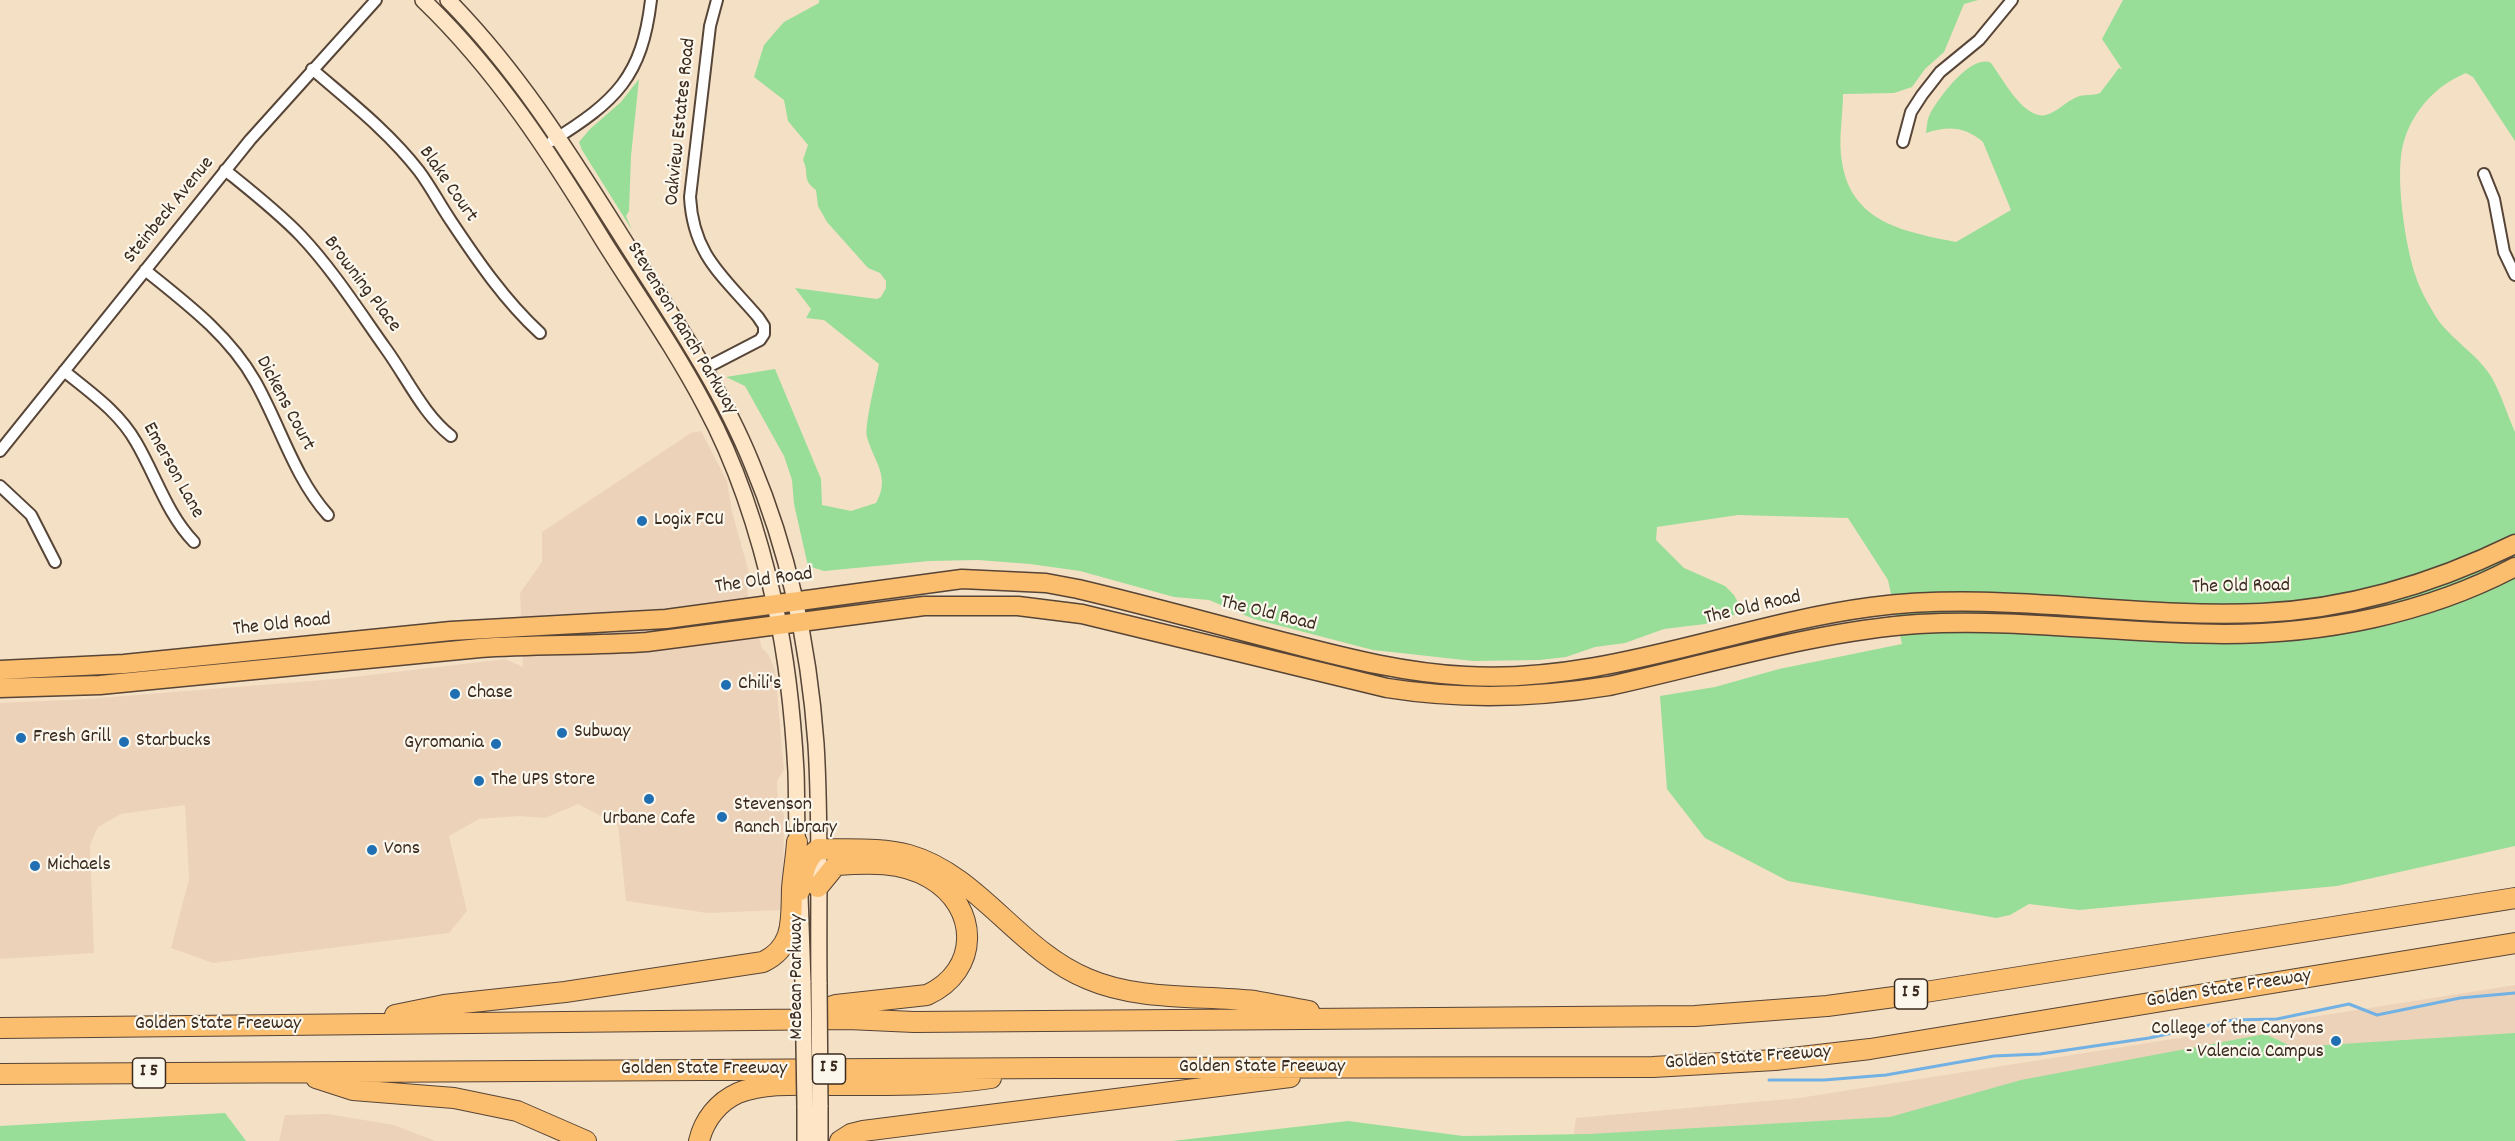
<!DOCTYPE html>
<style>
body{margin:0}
canvas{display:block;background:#f4e0c5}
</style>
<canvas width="2515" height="1141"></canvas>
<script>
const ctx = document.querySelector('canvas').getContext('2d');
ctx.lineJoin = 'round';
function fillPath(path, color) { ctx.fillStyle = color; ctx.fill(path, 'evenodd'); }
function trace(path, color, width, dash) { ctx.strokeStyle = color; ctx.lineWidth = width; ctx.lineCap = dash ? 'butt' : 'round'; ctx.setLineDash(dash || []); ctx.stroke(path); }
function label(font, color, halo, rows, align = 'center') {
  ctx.font = font + ' Dekko,sans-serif'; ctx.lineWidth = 4.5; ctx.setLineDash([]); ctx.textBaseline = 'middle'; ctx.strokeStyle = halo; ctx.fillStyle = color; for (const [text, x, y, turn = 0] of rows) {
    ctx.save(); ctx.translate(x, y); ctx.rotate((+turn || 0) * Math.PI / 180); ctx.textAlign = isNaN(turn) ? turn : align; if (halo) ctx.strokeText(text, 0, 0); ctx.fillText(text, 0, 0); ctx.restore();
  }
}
fillPath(new Path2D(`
 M701,431L727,481L732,512L750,576V585L747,591L762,648L768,654L775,669L784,770L777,781L778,803L784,814L783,910L707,913L626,901L618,825L578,804L545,818L519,816L479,819L449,836L467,911L449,933L213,963L171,948L189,879L185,805L121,814L98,827L90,845L94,953L0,959V703L86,699L336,679L505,659L523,667L520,593L542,562V532L691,433Z
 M2515,985V1141H1573L1576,1118L1799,1098Z
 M328,1114L394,1125L435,1141H279L285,1115Z`), '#edd2ba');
fillPath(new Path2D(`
 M819,0H1978L1964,4L1944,52L1925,69L1912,87L1894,93L1843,94C1843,115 1838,141 1842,162C1851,223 1906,232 1956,242L2011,210L1983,142C1964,126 1948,126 1926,133C1927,126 1927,120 1930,114C1938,99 1971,53 1991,63C2003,79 2026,124 2049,114C2059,110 2067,101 2077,97C2084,94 2092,96 2100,93L2119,68L2122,69L2102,39L2123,0H2515V141L2473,77L2466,73C2436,85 2413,111 2404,141C2394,172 2405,246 2416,277C2420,290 2429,305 2436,317C2451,340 2478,354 2492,378C2501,394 2507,414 2515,432V846L2337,886L2079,910L2029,904L2010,915L1996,918L1788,881L1705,838L1667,789L1660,696L1715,687L1779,669L1902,644L1888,580L1848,518L1738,515L1657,527L1656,540L1684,568L1725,586L1734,595L1743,612L1705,624L1664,629L1625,643L1595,647L1566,657L1539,660L1473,661L1373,650L1254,619L1209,600L1174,597L1080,571L1030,564L978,560L929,561L824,571L808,566L794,504L792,480L784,456L745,386L726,377L775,369L821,479L822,505L851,511L876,503C891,477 874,462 867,437C864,426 876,379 879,364L824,320L806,318L811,309L795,288L877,299L881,297L886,288V281L880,273L868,268L827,222L818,206L816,190C801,179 810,174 803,160L808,145L788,121L784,100L754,77L764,45L776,31L784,22L819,3Z
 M639,79L631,156L629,211L626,216L632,230L582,150L579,142L590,129L621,102Z
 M2515,1033V1141H1172L1348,1121L1463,1136L1589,1134L1890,1117L2021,1080L2265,1034L2293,1047Z
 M225,1113L246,1141H0V1126Z`), '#98de98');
trace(new Path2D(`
 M1769,1080H1824L1886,1075L1994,1056L2040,1054L2149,1038L2233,1020L2277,1019L2349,1004L2377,1015L2460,998L2515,993`), '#71b1e4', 3);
const street = new Path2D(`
 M312,69C349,101 389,132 419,171C431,187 440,205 451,221C477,260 505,301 540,333
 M552,141C616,101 642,77 651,0
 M1903,142L1911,112L1922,95L1940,72L1979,40L2012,0
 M225,170C251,191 278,212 301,236C333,270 359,311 386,349C407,378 423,414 451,436
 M2484,174L2494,199L2504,252L2515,275
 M145,270C186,303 229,335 255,381C280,425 294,477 328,515
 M704,369L760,340L764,334V326L758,317C723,276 693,255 690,197L710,26L717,0
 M64,371C91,393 119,412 136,442C156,476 167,514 194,542
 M0,451L250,140L376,0
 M0,486L31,515L55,562`);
const secondary = new Path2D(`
 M423,0C497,71 551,155 604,242C638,296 675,349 705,406C738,467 760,537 775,605C787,659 793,716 796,772C797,799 796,826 798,853
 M448,0C518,71 569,153 622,237C668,310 719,383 752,464C789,552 809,648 816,744C821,824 818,904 819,984
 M800,895L803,983
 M820,1105V1141
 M805,1106V1141`);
const primary = new Path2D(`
 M0,670L124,664L451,631L666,619L962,579L1046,583L1078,589C1150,606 1221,626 1292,644C1350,659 1406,673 1466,676C1605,684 1735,625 1871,607C2001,590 2131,619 2261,613C2350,609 2435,583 2515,544
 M0,688L100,685L480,648C535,644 591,646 647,642L924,606H1018L1082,614L1387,688C1462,700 1534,698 1609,686C1709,664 1817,631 1918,624C2020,618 2122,634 2224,634C2323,634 2426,614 2515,567`);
const highway = new Path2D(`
 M800,890C804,873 804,860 818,849C848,850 880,847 909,855C979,875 1019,951 1088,979C1139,1001 1200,995 1255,1001C1273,1004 1291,1008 1309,1011
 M809,1014L836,1005L927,995C980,971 980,907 930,878C901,861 868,863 836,865L818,887
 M395,1015L444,1005L565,992L763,962C795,947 791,918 792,889C793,874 796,858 797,842
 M0,1028L848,1019L914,1022L1695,1016L1827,1006L1894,997L2515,898
 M0,1074L1056,1068L1653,1067L1775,1060L1870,1049L2515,943
 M316,1078L353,1090L454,1098L517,1111L586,1141
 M699,1141C704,1120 718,1102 738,1093C767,1082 803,1085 834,1085C887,1085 939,1086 991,1078
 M840,1141L851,1134L863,1131L1290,1077`);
trace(street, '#574537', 14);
trace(secondary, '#574537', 18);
trace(primary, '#574537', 21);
trace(highway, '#574537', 22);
trace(street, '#fff', 10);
trace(secondary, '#fde5c5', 15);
trace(primary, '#fbbd6e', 18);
trace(highway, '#fbbd6e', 20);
const secondaryBridge = new Path2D(`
 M803,983L805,1106
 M819,984L820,1105`);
trace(secondaryBridge, '#574537', 18, []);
trace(secondaryBridge, '#fde5c5', 15);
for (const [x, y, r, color] of [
 [642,521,6,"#1f6fb2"],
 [726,685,6,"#1f6fb2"],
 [455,694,6,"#1f6fb2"],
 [562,733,6,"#1f6fb2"],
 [21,738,6,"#1f6fb2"],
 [124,742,6,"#1f6fb2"],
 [496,744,6,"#1f6fb2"],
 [479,781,6,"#1f6fb2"],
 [649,799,6,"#1f6fb2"],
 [722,817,6,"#1f6fb2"],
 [372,850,6,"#1f6fb2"],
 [35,866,6,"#1f6fb2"],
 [2336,1041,6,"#1f6fb2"]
]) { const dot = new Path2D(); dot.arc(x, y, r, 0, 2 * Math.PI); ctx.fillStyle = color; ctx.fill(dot); trace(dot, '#fbf7ec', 2); }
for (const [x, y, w] of [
 [1911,994,33],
 [829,1069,33],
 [149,1073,33]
]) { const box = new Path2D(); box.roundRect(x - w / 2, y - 15, w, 30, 4.5); ctx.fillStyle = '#fbf7ec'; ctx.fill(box); trace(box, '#3b2a1e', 1.5); }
label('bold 18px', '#3b2a1e', null, [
 ["I 5",1911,994],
 ["I 5",829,1069],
 ["I 5",149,1073]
]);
label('20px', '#3b2a1e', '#fbf7ec', [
 ["Oakview Estates Road",682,122,-84],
 ["Blake Court",447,185,55],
 ["Steinbeck Avenue",170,211,-51],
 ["Browning Place",361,285,53],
 ["Stevenson Ranch Parkway",681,329,59],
 ["Dickens Court",284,404,62],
 ["Emerson Lane",172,471,61],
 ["The Old Road",764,582,-8],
 ["The Old Road",2241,588,-1],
 ["The Old Road",1753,609,-13],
 ["The Old Road",1268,615,14],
 ["The Old Road",282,626,-6],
 ["McBean Parkway",798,977,-90],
 ["Golden State Freeway",2229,990,-9],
 ["Golden State Freeway",218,1025],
 ["Golden State Freeway",1748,1059,-4],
 ["Golden State Freeway",1262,1068],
 ["Golden State Freeway",704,1070]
]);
label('20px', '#3b2a1e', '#fbf7ec', [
 ["Logix FCU",654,521],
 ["Chili's",738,685],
 ["Chase",467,694],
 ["Subway",574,733],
 ["Fresh Grill",33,738],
 ["Starbucks",136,742],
 ["Gyromania",484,744,"right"],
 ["The UPS Store",491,781],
 ["Stevenson",734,806],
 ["Ranch Library",734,829],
 ["Urbane Cafe",649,820,"center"],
 ["Vons",384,850],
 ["Michaels",47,866],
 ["College of the Canyons",2324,1030,"right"],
 ["- Valencia Campus",2324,1053,"right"]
], 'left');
</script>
